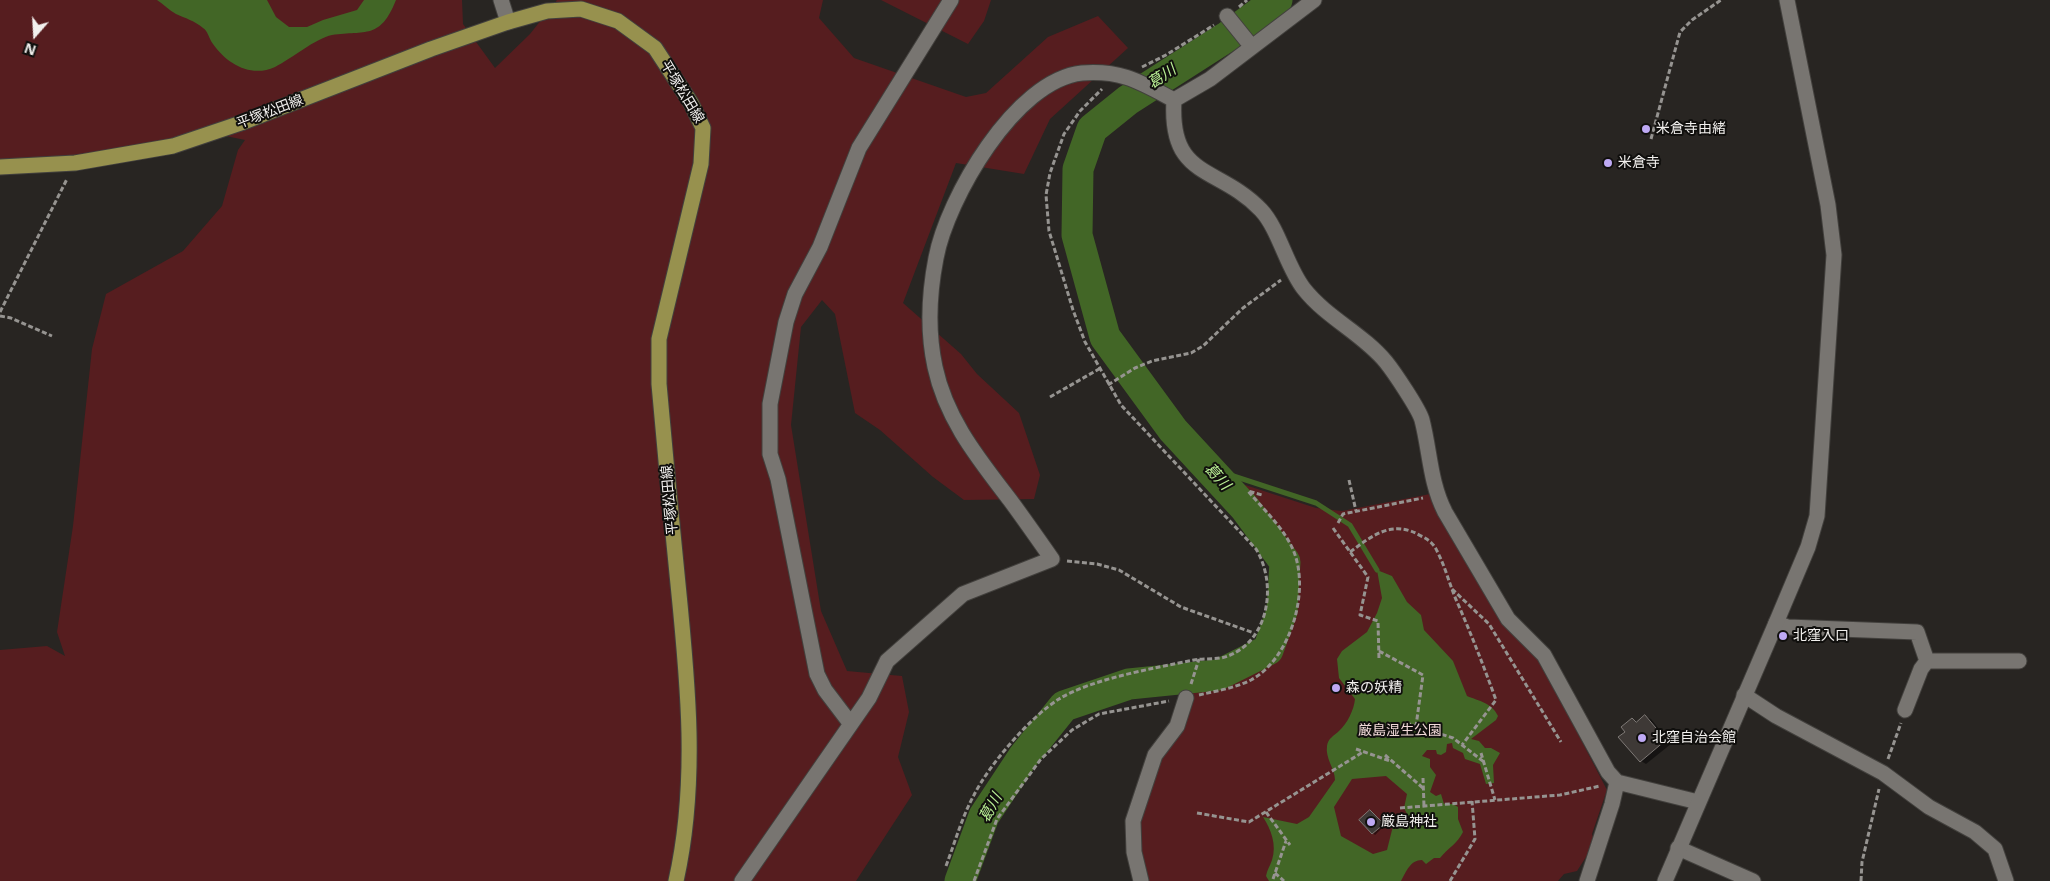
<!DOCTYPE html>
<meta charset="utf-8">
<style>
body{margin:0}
#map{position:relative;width:2050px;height:881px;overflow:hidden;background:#282522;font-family:"Noto Sans",sans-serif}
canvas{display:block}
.north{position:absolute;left:10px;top:10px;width:50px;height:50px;-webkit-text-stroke:4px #100f0d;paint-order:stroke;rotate:199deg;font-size:14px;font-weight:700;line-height:20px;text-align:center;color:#f2f0ee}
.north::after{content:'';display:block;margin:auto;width:18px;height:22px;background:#f2f0ee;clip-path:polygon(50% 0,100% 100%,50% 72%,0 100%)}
</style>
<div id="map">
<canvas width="2050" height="881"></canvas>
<div class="north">N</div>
</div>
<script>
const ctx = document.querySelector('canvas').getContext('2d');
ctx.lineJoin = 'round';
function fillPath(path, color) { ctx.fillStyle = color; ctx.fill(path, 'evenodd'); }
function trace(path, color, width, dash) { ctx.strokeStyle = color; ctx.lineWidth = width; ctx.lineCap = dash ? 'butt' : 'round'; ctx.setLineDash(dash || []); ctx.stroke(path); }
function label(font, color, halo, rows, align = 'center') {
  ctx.font = font + ' "Noto Sans","Noto Sans JP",sans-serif'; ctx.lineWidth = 4; ctx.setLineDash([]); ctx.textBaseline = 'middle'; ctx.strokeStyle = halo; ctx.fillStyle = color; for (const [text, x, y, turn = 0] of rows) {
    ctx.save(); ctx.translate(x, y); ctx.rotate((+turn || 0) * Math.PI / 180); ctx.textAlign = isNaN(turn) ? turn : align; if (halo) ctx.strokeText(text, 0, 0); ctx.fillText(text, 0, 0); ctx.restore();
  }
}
fillPath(new Path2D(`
 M0,0H462L463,24L495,68L530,34L557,0H823L819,18L854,58L966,97L986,93L1048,37L1098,16L1128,48L1050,119L1024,174L956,163L903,303L961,354L977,374L1019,413L1040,475L1034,499L964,500L933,477L880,430L855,413L835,314L822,300L801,327L791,425L821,611L847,671L902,676L909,712L898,757L912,795L856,881H0V650L47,646L65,656L57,632L73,526L92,349L106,294L183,251L222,206L238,150L245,140L202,131L185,137L126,148L0,165Z
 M881,0H991L984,21L968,44Z
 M1236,482L1316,508L1342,511L1430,494L1502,619L1536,654L1547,674L1607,790L1592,834L1595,843L1577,871L1564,874L1558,881H1146L1138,827L1158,759L1183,730L1193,693C1207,689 1224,686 1237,680C1289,655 1311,587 1283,537C1273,518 1250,498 1236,482Z`), '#561d1f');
fillPath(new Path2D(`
 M157,0H267L276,17L289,27H307L323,20L357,10L364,0H396C380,40 366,30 332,35C316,38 291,59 275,67C251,78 227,64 213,44C209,39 208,31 203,28C195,21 185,18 176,14C169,10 163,4 157,0Z
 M1377,570L1392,576L1407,602L1421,615L1424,630L1453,661L1467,696C1479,701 1492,703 1498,716L1496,720L1471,739L1479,741L1485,748H1491L1500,753L1493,765L1494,783L1486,784L1480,764L1465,759L1463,753L1453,748L1452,743L1447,744L1446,752L1441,755L1437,754L1436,750H1427L1422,756L1430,759V767L1436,775L1430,792L1436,796L1441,794L1444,804H1453L1458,807V819L1463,832C1458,843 1448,848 1440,858H1434L1426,864L1422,860C1410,860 1406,872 1401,881H1269L1266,876C1267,870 1270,866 1272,860C1277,845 1271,829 1263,817L1297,824L1309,817L1335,780C1335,769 1325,758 1327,746C1328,738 1334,736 1339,731C1347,724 1354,710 1355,699L1339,678L1337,659L1342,651L1367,632L1377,613L1382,598ZM1386,776L1407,794L1404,808L1409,818L1406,826H1393L1387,850L1373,854L1341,836L1334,807L1352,779Z`), '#426626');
fillPath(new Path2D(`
 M1645,716L1651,719L1671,744L1646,764L1641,761L1627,732L1632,719L1638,722Z
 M1371,811L1385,825L1375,835L1373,833Z`), '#0007');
trace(new Path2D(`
 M1209,468L1316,503L1350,525L1377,570`), '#426626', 5);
trace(new Path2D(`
 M960,881L984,816L1023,757L1064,706L1129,684L1218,675L1268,650L1282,611L1285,562L1245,508L1173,430L1105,337L1077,235L1078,169L1092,129L1128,100L1228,36L1277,0`), '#426626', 31);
const building = new Path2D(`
 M1645,715L1666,740L1640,762L1618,737L1625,732L1621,727L1632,718L1636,722Z
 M1370,810L1384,824L1372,834L1359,820Z`);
fillPath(building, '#3e3936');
trace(building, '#7e7976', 1);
const street = new Path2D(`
 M501,0L508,22
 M1227,16L1252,47
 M1174,100C1169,180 1218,165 1261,210C1279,229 1287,268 1304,289C1327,318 1363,334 1386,362C1394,372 1419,409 1422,420C1430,451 1430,483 1445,512L1508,619L1544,655L1608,772L1617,782L1698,802
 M1174,100L1210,79L1314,0
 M1776,623L1788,627L1917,632L1927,661
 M1927,661H2019
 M1744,695L1776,716L1883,773L1929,807L1975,832L1995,849L2006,881
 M1905,710L1921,669L1927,661
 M850,723L825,690L817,674L778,479L770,454V404L786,322L795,294L820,247L859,148L951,0
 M1678,848L1753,881
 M742,881L869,698L887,661L963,594L1052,559C1038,539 1024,519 1010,500C978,458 946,419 935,367C927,330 929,294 936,258C947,199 1015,80 1082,73C1122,70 1140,82 1174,100
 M1141,881L1134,852L1133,821L1155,755L1177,726L1186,698
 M1587,881L1612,804L1617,782`);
const secondary = new Path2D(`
 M1665,881L1776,623L1808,547L1817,516L1834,255L1828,205L1787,0`);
const primary = new Path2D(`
 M0,167L75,163L173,146L241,123L431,49L508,22L547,11L581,9L618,21L655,48L691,103L703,128L701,164L659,339V384C665,451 671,517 678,584C688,683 698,783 676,881`);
trace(street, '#42403d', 17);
trace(secondary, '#42403d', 17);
trace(primary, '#42403d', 17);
trace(new Path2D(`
 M1239,7L1247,0
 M1142,67L1166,55L1214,25
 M1651,139L1680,32L1692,20L1721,0
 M0,312L67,179
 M0,316L11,318L52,336
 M1108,385L1135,368L1152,361L1191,353L1203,346L1243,308L1281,280
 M1050,397L1099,369
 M1349,480L1356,511
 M1338,523L1343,514L1423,498
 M1333,528L1368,577L1360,615L1378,621L1379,659
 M1350,552C1373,535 1393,519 1421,536C1428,539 1434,544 1437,551C1446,568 1450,587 1458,604C1472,636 1484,667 1496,700L1462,745
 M1067,561L1097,564L1119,570L1181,607L1254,633
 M1452,589L1489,624L1561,742
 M1379,651L1423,675L1416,726
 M1191,684L1199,659
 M1199,695C1216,691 1235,688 1251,680C1290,659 1310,593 1294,552C1285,529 1264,510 1248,491L1262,495
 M1406,723L1453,738L1484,762
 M1356,749L1390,761
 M1481,753L1495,800
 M1385,755L1423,788
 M1888,759L1901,723
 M1423,778L1424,806
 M1400,808L1560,795L1600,786
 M1266,812L1290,845
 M1197,813L1249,822L1363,752
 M946,866C955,842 962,817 974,795C989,765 1030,717 1059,699C1091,679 1155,668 1194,660C1204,658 1218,660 1228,656C1270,640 1277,583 1256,549L1121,405L1085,342L1073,310L1049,231L1046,195L1050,173L1064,134L1080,111L1102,89
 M1275,873L1284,881
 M1273,879L1286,841
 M974,881L997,819L1041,759L1072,730L1099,714L1169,701
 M1450,881L1475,839L1472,801
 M1861,881L1862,862L1879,789`), '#969491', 3, [5, 2.5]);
trace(street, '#787571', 15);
trace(secondary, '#787571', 15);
trace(primary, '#97914e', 15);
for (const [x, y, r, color] of [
 [1646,129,5,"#bea9f4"],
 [1608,163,5,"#bea9f4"],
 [1783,636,5,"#bea9f4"],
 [1336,688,5,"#bea9f4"],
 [1642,738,5,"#bea9f4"],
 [1371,822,5,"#bea9f4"]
]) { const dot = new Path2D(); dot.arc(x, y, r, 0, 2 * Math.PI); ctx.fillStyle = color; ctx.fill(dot); trace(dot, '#100f0d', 2); }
label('14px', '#f2f0ee', '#100f0d', [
 ["平塚松田線",682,92,59],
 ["平塚松田線",270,112,-21],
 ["平塚松田線",670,500,-95]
]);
label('14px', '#f2f0ee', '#100f0d', [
 ["米倉寺由緒",1656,129],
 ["米倉寺",1618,163],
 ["北窪入口",1793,636],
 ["森の妖精",1346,688],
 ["北窪自治会館",1652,738],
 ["厳島神社",1381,822]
], 'left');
label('14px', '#f0d8d7', '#100f0d', [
 ["厳島湿生公園",1400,731]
]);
label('italic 15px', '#baf095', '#100f0d', [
 ["葛川",1162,77,-34],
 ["葛川",1217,477,48],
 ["葛川",991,808,-61]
]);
</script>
